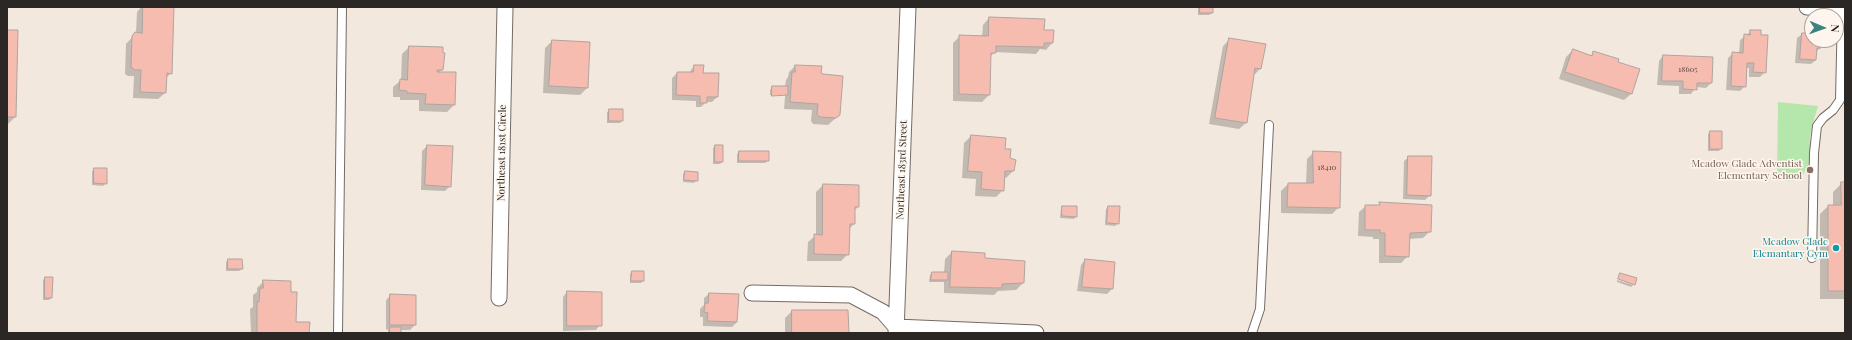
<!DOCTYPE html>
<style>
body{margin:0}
#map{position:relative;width:1852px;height:340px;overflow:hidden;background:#f3e8de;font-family:"Playfair Display",serif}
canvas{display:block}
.frame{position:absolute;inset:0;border:8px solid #2b2724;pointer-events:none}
.north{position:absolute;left:1804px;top:8px;width:40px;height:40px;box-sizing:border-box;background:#fef6ee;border:1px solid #aaa39d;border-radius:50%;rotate:92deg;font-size:11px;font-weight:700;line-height:16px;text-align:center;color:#2b2724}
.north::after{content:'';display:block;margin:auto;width:14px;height:18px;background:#3c8480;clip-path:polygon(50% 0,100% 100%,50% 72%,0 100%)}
</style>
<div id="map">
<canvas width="1852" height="340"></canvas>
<div class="frame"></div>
<div class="north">N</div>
</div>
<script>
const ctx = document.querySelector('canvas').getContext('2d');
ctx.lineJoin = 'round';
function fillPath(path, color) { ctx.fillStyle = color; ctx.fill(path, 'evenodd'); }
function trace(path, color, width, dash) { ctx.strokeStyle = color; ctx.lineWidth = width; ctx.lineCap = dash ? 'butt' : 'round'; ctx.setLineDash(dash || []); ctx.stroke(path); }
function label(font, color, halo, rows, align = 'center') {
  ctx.font = font + ' "Playfair Display",serif'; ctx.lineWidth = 3; ctx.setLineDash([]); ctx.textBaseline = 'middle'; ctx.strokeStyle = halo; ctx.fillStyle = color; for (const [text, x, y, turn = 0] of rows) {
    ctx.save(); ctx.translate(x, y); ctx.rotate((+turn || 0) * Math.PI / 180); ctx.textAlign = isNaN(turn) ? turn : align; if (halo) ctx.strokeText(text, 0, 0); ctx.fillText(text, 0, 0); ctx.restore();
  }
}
fillPath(new Path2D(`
 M1778,102L1818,106C1815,116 1812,126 1810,136C1809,144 1811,151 1810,158C1808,176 1793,186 1777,178Z`), '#b5e6ac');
fillPath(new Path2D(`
 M141,7H173L171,73L166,78L165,93L158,99L133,98L134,76H128L125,74L126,44L136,33L137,12Z
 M1198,7H1212V13L1209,15H1198Z
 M989,18L1052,43L1046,50L1040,49L1036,54L995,52L990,57L989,95L982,102L953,101V43L960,36L982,37L983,25Z
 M7,31H17L15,117L8,124Z
 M1751,31L1765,72L1760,77H1749V68H1746L1745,86L1740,91L1726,90L1728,58L1733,53L1739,54L1740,40Z
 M1802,34H1812V40H1820V48L1816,52V60L1811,64L1795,63L1797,38Z
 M1230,39L1260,69L1254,75L1246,123L1239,129L1209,124L1223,46Z
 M552,41L587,88L580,95L543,93L545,48Z
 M409,47L442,48V70L438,73L454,105L447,112L419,111V100H400V97H393V87L401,80L402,54Z
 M1573,50L1590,56L1594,52L1617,63L1631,94L1624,100L1559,79L1566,57Z
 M1663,56L1711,83L1706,88L1696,87L1691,94H1679V86L1657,85L1659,61Z
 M694,66L702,74L717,97L712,102H706L701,107H696V101L672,100V78L677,73H689Z
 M795,66L823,75L842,77L839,115L828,125L813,124L811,121L812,110L784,109L785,97L770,98L785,97V95H770V90L772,87H785L786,80L788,77L789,72Z
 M610,110L622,121L620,123H607V112Z
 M1710,132L1721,148L1719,151H1708V134Z
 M971,136L1009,159L1013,171L1006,178L1004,177L1003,190L996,197L975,196L976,179L962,178L964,143Z
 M427,146L450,186L445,191L421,190L422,151Z
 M715,146L722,162L720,164H713V148Z
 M739,152H768V161L765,163H737V154Z
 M1314,152L1339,207L1332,214L1281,213V191L1288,184H1306L1307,159Z
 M1409,157L1430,195L1425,200L1403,199L1404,161Z
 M95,169L106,183L103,186L92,185V171Z
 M685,172L697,180L694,183L683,182V174Z
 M1842,183H1845V299H1820V214L1828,206H1833V192Z
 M823,185L858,207L854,211V224L849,229L848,254L841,261H807L808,242L816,235V192Z
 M1380,204L1430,231L1423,238L1408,239V256L1401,263H1379V239H1373V237L1358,236L1359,212L1366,206H1378Z
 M1063,207L1076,216L1074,219L1060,218L1061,209Z
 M1109,207L1118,223L1115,226L1105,225L1106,209Z
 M952,252L984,259L1023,283L1016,290L998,291L994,295L944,293V282H929L930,275L932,273H944L945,259Z
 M228,260L242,269L239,271H226V262Z
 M1085,260L1112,289L1107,294L1077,291L1081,265Z
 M632,272H643V281L641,283H630V274Z
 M45,278H52L51,298L49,300H43V280Z
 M1617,280L1633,285L1631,287L1617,282Z
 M264,281L290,293L295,323L308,333H251L250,309L253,307V295L257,292V288Z
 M567,292L600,325L596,330L563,331V297Z
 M709,294L737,322L732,327L703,326V317H700V309L704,305V298Z
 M391,295L415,296V325L410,330H400V333H388V330L386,329V300Z
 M792,311L848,333H785V318Z`), '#0003');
const building = new Path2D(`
 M143,7H174L172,74L167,73L166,93L140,92L141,70H135L131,67L132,36L135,32L142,33Z
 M1200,7H1213V13H1200Z
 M989,17L1045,19L1044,30H1054L1053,43H1044V47L996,46V53H991L990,95L959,94V35L988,36Z
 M7,30H18L16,117H7Z
 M1750,30H1761V35H1768L1766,73L1753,72L1754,63H1747L1746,87L1731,86L1732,52L1743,53L1744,34L1750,35Z
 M1802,33H1812V40H1821V48H1817L1816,60L1800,59Z
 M1229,38L1266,44L1261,69L1255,68L1247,123L1215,118Z
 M552,40L590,42L588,88L549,86Z
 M409,46L443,47V53H445L443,70H437V72H456L455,105L425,104L426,94L407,93V91L399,90L400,79L407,80Z
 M1573,49L1592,56L1593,51L1619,59L1618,62L1640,69L1632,94L1565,72Z
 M1663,55L1713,57L1712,83H1697V90L1683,89V81H1662Z
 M694,65H704L703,73H719L718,97H707V103H700V96L676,95L677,72H693Z
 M795,65L822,66L821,73L823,74L843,76L840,115L836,118L820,117L817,114L818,104L790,102L792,72H795Z
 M772,86H788V95L772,96Z
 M609,109H623V121H609Z
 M1710,131H1722V149H1710Z
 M971,135L1006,138L1005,149H1011L1010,158L1016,160L1014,171H1005L1004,191L981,189L982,172L968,171Z
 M427,145L453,146L451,187L425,185Z
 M715,145H723V162H715Z
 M739,151H769V161H739Z
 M1313,151L1341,152L1340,208L1287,207L1288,183H1313Z
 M1408,156H1432L1431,196L1407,195Z
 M94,168H107V184L94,183Z
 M685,171L698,172V181L684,180Z
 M1841,182H1845V291H1828V205H1841Z
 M823,184L859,185V207H855V224H850L849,255L814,254V234L822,235Z
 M1379,202L1432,205L1431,232L1410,233L1409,257L1385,256V233H1380V230H1365V205H1380Z
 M1062,206H1077V217L1062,216Z
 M1108,206H1120L1119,224L1107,223Z
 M952,251L985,253V258L1025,261L1024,283L1002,284V288L950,287Z
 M228,259H242L243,269H228Z
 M1085,259L1115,262L1113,289L1082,287Z
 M632,271H644V281H631Z
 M932,272H948V280H931Z
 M1620,273L1637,278L1635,285L1618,279Z
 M45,277H53L52,298H45Z
 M263,280L291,281V292H297L296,322H310L309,333H257V302H259L260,288H263Z
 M567,291L602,292V326H567Z
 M709,293L739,294L737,322L707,321L708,313L704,312L705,303H708Z
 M390,294L416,295V325H390Z
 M792,310H848L849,333H792Z
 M390,327H401V333H390Z`);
fillPath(building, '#f5bcaf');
trace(building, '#b1a39f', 1);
const lane = new Path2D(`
 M1812,258L1814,153L1817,126L1823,118L1833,110L1840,100L1842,9
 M338,333L342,7
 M1252,333L1260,309L1269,125`);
const street = new Path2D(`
 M1807,7L1845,9
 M752,293L851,295L883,312L896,327L1036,333
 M499,298L505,7
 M896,333L908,7`);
trace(lane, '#756b63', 10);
trace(street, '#756b63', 17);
trace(lane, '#fff', 8);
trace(street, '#fff', 15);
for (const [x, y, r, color] of [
 [1810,170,4,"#8d6e63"],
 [1836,248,4,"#0f9aa8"]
]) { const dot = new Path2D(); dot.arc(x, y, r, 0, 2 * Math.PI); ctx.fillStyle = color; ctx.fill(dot); trace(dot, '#fef6ee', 1.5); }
label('8px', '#5e4c47', null, [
 ["18605",1688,69],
 ["18410",1327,167]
]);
label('10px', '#2b2724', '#fef6ee', [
 ["Northeast 181st Circle",502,153,-89],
 ["Northeast 183rd Street",902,170,-88]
]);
label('10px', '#785e54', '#fef6ee', [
 ["Meadow Glade Adventist",1802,164],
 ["Elementary School",1802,176]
], 'right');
label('10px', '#0d838f', '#fef6ee', [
 ["Meadow Glade",1828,242],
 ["Elemantary Gym",1828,254]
], 'right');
</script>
